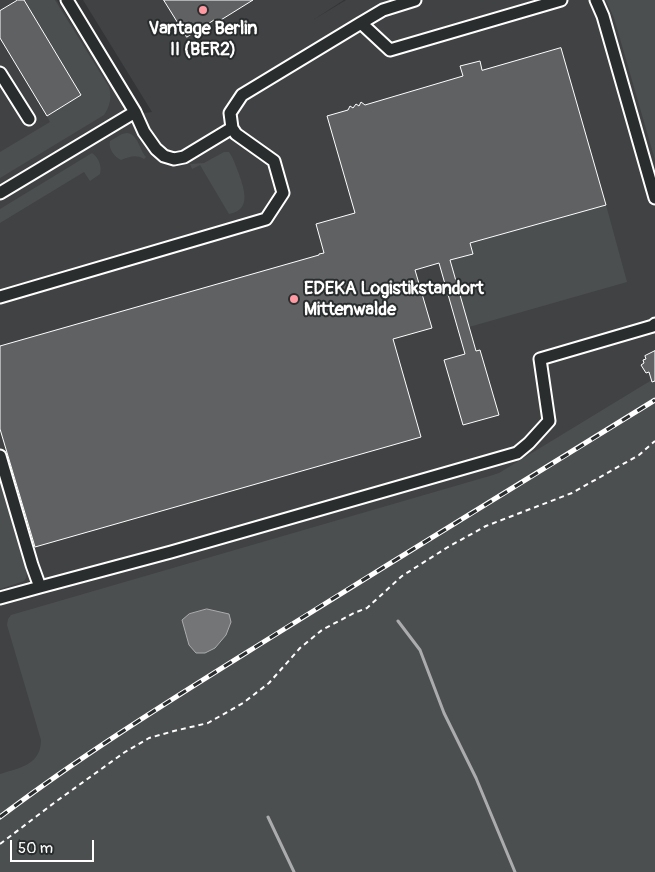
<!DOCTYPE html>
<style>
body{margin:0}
#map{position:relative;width:655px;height:872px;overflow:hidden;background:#333536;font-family:Pangolin,sans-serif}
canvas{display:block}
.scale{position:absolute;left:10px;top:840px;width:84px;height:22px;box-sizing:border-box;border:2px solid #fff;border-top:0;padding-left:6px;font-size:15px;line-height:18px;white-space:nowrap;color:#fff;-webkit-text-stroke:4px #2a2d2e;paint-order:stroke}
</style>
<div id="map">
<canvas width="655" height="872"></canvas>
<div class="scale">50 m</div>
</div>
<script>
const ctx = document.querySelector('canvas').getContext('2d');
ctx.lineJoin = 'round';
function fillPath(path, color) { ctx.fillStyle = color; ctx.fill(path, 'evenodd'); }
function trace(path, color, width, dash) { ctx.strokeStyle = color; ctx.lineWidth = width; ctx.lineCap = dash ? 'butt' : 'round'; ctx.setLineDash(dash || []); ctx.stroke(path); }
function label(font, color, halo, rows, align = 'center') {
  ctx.font = font + ' Pangolin,sans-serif'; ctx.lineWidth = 4; ctx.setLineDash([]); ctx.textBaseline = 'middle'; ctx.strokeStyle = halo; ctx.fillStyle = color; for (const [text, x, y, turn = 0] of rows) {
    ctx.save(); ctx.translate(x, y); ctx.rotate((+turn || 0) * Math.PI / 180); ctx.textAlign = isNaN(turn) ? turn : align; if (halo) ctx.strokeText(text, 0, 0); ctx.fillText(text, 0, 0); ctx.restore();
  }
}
fillPath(new Path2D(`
 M0,0H57L111,86L127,115L152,112L83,0H344L313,20L346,0H613L655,93V389L0,807Z`), '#404243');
fillPath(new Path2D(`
 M24,0H55L109,87C112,98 110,106 104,115L0,178V152L50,122L47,116L81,95Z
 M606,0H655V160L614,18Z
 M127,133C138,134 139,149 146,157L144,159C136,154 129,157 121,160C114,157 108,148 110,141L122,134Z
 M224,152H229C234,159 236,167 239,174C244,189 252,210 229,214L200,165L192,169L190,164L204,163Z
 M92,153C99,158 102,166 100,174L90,181L84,172L0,223V209Z
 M606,205L627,282L469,327L450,260L473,254L470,243Z
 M655,378V872H0V774C19,768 41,765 41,740L7,625L8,619L11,615L493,475L499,473Z
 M0,477L27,573L26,578L24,581L0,589Z`), '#4c4f50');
const water = new Path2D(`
 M207,609L229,614L231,622L226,635L215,648L205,653H196L189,645L182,620L189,614Z`);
fillPath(water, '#737576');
trace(water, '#abacad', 1);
trace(new Path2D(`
 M398,621L420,650L444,713L476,778L515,872
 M268,817L294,872`), '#abacad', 3);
const building = new Path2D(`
 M18,0H24L81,95L47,116L0,38V11Z
 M164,0H253L216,23L214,20L187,37Z
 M561,48L606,205L470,243L473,254L450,260L476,351L480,350L499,415L463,425L444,360L465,354L439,263L415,270L432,328L393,339L421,437L35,547L0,429V346L319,255V254L324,253L316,224L355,213L327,116L348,110L350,106L353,108L356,104L359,106L361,102L365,105L463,76L460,66L480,61L482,70Z
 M655,351V381L652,382L649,372L646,373L641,365L644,363L643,360L646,359L645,356Z`);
fillPath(building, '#5f6162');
trace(building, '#fff', 1);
const minor = new Path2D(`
 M596,0L603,16L655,198
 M361,23L383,10L415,0
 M0,73L29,119
 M232,128L230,113L242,95L361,23L390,50L561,0
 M0,193L135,112
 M0,297L266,219L283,193L274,161L236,134L232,128L184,157L174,159L164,156L156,149L144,132L135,112L67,0
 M0,456L32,565L40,587L171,552L517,453L529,443L549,421L540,359L653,326L655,324
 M0,598L40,587`);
trace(minor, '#fff', 15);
trace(new Path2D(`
 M0,844L54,803L125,752L149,738L174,731L208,723L243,703L269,683L300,648L322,630L354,613L367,608L402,576L448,547L486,526L572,493L639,455L655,441`), '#fff', 2, [5, 4]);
trace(minor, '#2a2d2e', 11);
const rail = new Path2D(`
 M0,817C82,755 169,701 257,646C389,563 522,483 655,400`);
trace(rail, '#fff', 5);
trace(rail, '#2a2d2e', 3, [9]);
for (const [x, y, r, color] of [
 [203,10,5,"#ff9aa2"],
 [294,299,5,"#ff9aa2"]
]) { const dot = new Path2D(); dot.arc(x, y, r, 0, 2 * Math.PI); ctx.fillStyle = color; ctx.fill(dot); trace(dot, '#2a2d2e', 2); }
label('bold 18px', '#fff', '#2a2d2e', [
 ["Vantage Berlin",203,29],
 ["II (BER2)",203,50],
 ["EDEKA Logistikstandort",304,289,"left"],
 ["Mittenwalde",304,310,"left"]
]);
</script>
